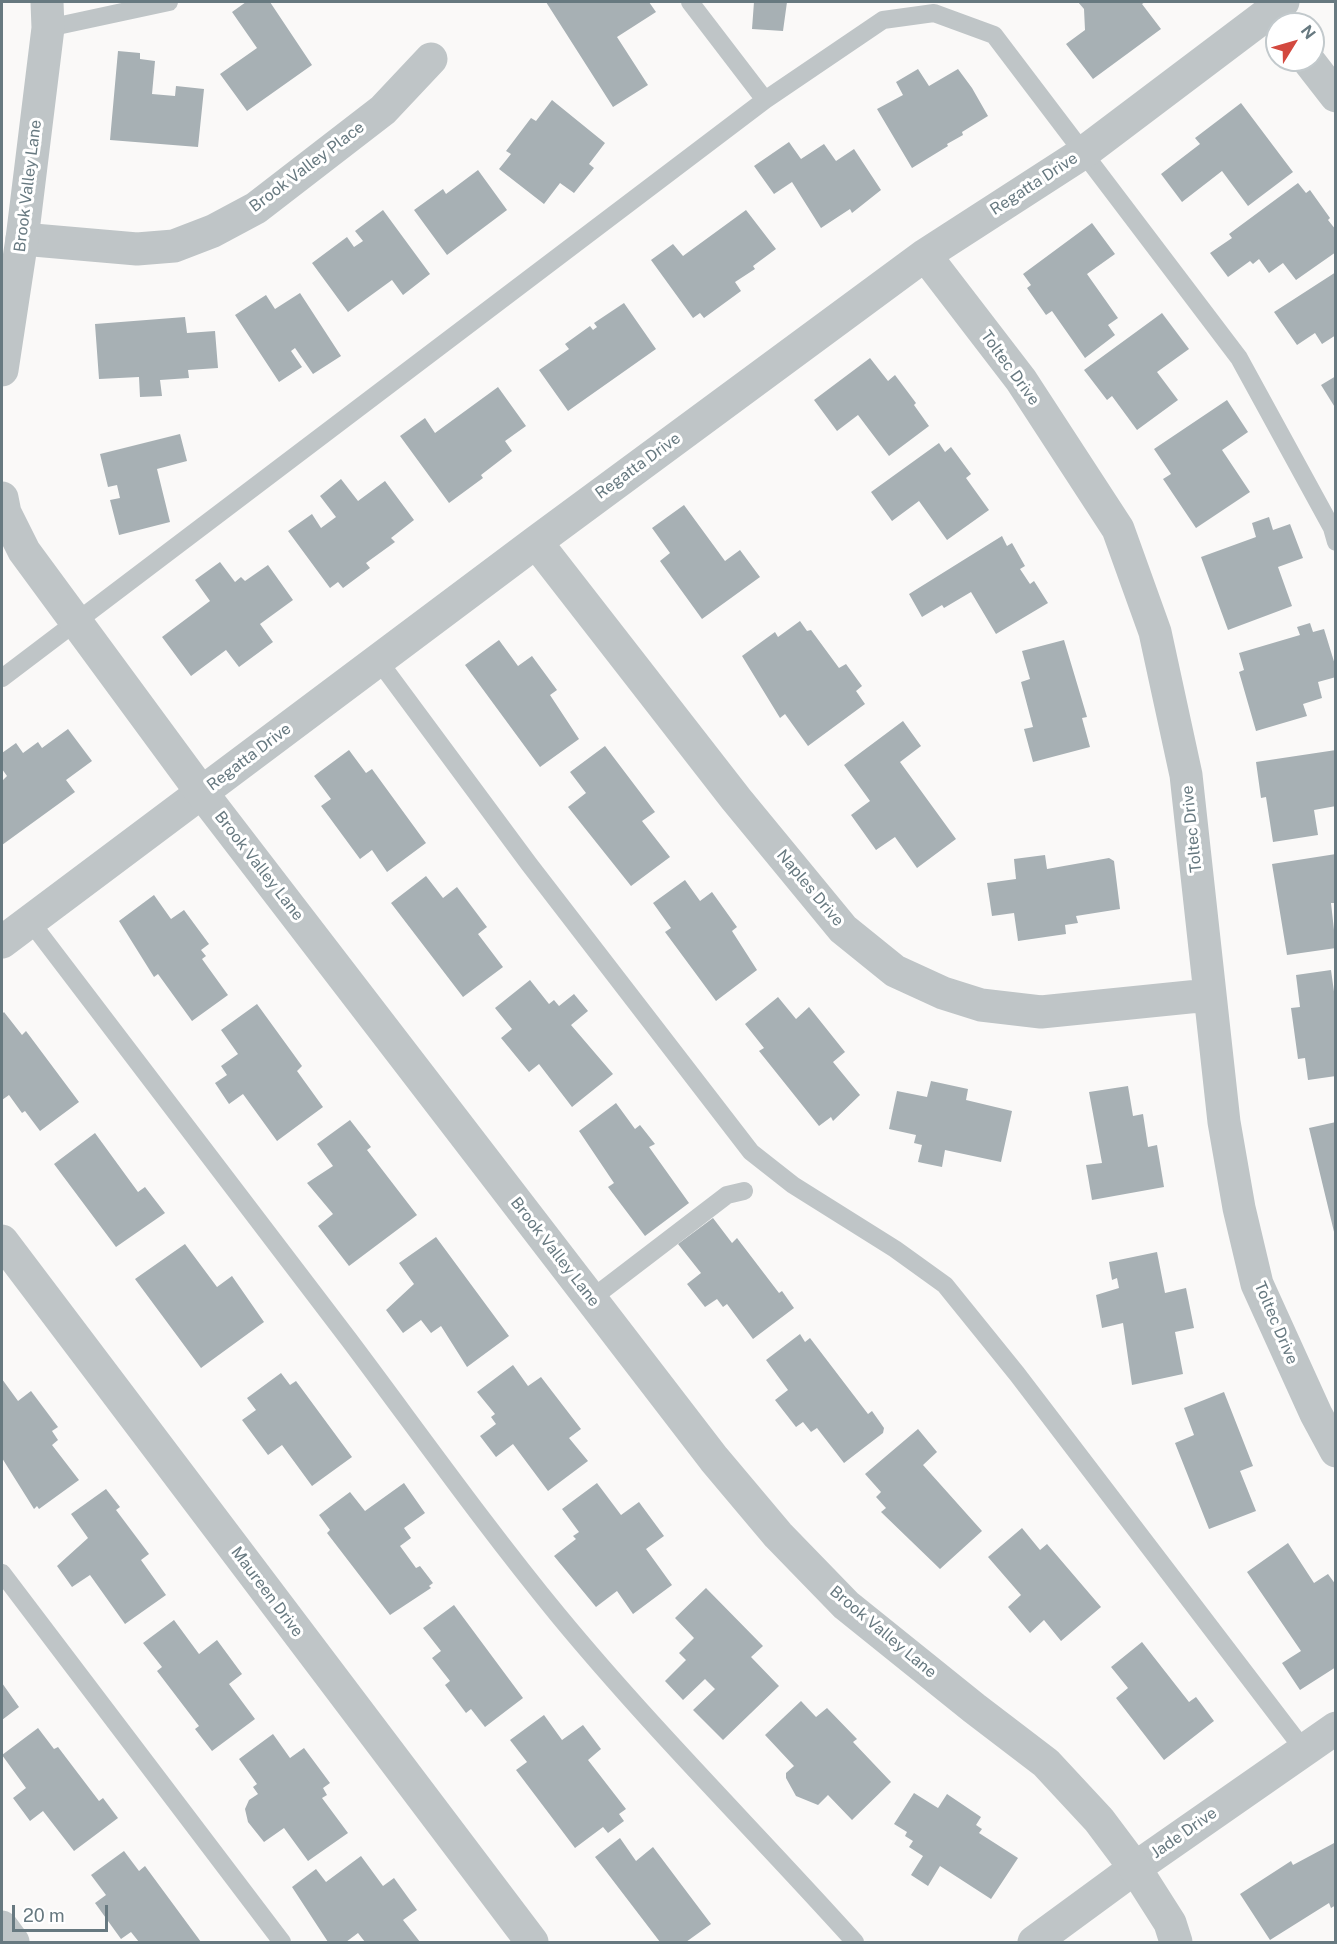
<!DOCTYPE html>
<style>
body{margin:0}
#map{position:relative;width:1337px;height:1944px;overflow:hidden;background:#faf9f8;font-family:"Public Sans",sans-serif}
canvas{display:block}
.frame{position:absolute;inset:0;border:3px solid #677980;pointer-events:none}
.north{position:absolute;left:1265px;top:12px;width:60px;height:60px;box-sizing:border-box;background:#fff;border:2px solid #c2c9cc;border-radius:50%;rotate:53deg;font-size:16px;font-weight:700;line-height:24px;text-align:center;color:#677980}
.north::after{content:'';display:block;margin:auto;width:21px;height:27px;background:#d3493f;clip-path:polygon(50% 0,100% 100%,50% 72%,0 100%)}
.scale{position:absolute;left:12px;top:1905px;width:96px;height:27px;box-sizing:border-box;border:3px solid #677980;border-top:0;padding-left:8px;font-size:18px;line-height:21px;white-space:nowrap;color:#677980;-webkit-text-stroke:4px #fff;paint-order:stroke}
</style>
<div id="map">
<canvas width="1337" height="1944"></canvas>
<div class="frame"></div>
<div class="north">N</div>
<div class="scale">20 m</div>
</div>
<script>
const ctx = document.querySelector('canvas').getContext('2d');
ctx.lineJoin = 'round';
function fillPath(path, color) { ctx.fillStyle = color; ctx.fill(path, 'evenodd'); }
function trace(path, color, width, dash) { ctx.strokeStyle = color; ctx.lineWidth = width; ctx.lineCap = dash ? 'butt' : 'round'; ctx.setLineDash(dash || []); ctx.stroke(path); }
function label(font, color, halo, rows, align = 'center') {
  ctx.font = font + ' "Public Sans",sans-serif'; ctx.lineWidth = 6; ctx.setLineDash([]); ctx.textBaseline = 'middle'; ctx.strokeStyle = halo; ctx.fillStyle = color; for (const [text, x, y, turn = 0] of rows) {
    ctx.save(); ctx.translate(x, y); ctx.rotate((+turn || 0) * Math.PI / 180); ctx.textAlign = isNaN(turn) ? turn : align; if (halo) ctx.strokeText(text, 0, 0); ctx.fillText(text, 0, 0); ctx.restore();
  }
}
fillPath(new Path2D(`
 M246,2H270L312,65L247,111L220,74L257,48L232,12Z
 M546,2H649L656,12L617,37L648,85L613,107Z
 M754,2H787L783,31L752,29Z
 M1078,2H1145L1142,4L1161,29L1093,79L1066,44L1085,30L1084,9Z
 M118,51L140,53V59L155,61L152,94L175,96L176,86L204,89L198,147L110,140Z
 M918,69L929,86L958,69L972,88L988,116L962,132L963,135L947,144L948,146L912,168L877,109L903,95L896,82Z
 M552,100L605,143L589,164L594,168L574,193L560,183L544,204L499,169L511,154L506,151L531,118L536,121Z
 M1241,103L1293,172L1248,206L1222,171L1182,202L1161,174L1200,144L1195,138Z
 M789,142L801,159L824,144L836,161L854,149L881,190L852,213L850,209L821,228L792,182L774,194L754,166Z
 M478,170L507,210L447,255L414,210L443,189L446,194Z
 M1298,183L1306,193L1310,190L1330,218L1328,220L1336,230V252L1296,280L1283,263L1269,273L1259,259L1253,264L1250,261L1228,277L1210,253L1232,238L1229,234Z
 M383,210L430,274L403,295L392,280L348,312L312,263L347,237L354,247L363,241L355,231Z
 M746,210L776,249L753,266L755,269L735,282L741,291L704,318L700,313L693,318L651,260L673,244L683,256Z
 M1092,223L1115,254L1087,274L1118,318L1108,325L1115,335L1085,358L1052,311L1046,315L1027,288L1031,285L1023,274Z
 M1336,272V335L1322,344L1315,333L1297,345L1274,312Z
 M300,293L341,356L313,374L295,348L291,351L302,367L279,382L235,315L266,295L275,309Z
 M624,303L656,349L568,411L539,370L569,349L565,344L590,326L593,330L597,327L594,323Z
 M1162,313L1189,349L1157,372L1178,400L1137,430L1112,396L1107,400L1084,370Z
 M185,317L187,333L215,331L218,368L188,370L189,378L160,380L162,396L140,397L139,377L99,379L95,324Z
 M870,358L888,381L895,375L916,403L914,405L929,426L889,456L858,415L837,431L814,400Z
 M1336,376V409L1321,385Z
 M498,387L526,426L505,441L512,451L481,475L483,478L449,503L400,436L425,418L435,433Z
 M1227,400L1248,432L1222,450L1250,492L1196,528L1163,479L1171,474L1154,449Z
 M180,434L187,461L157,469L170,522L119,535L110,500L120,498L117,485L108,487L100,454Z
 M939,443L945,452L951,447L971,474L966,478L989,510L947,540L919,501L892,521L871,492Z
 M341,479L358,501L385,481L414,520L391,538L395,542L366,563L370,568L343,588L338,582L330,588L288,531L312,514L321,528L336,517L320,496Z
 M684,505L725,561L740,550L760,577L702,619L660,561L670,553L652,528Z
 M1269,517L1273,530L1290,524L1303,558L1278,567L1292,606L1228,630L1201,557L1256,537L1252,523Z
 M1002,536L1007,546L1012,543L1025,566L1020,569L1030,584L1034,581L1048,603L996,634L971,592L944,608L942,605L922,617L909,594Z
 M220,562L235,582L241,577L245,581L268,565L293,600L260,624L273,642L239,667L226,650L191,676L162,637L210,601L195,580Z
 M800,621L807,631L811,630L839,668L846,664L862,686L856,691L865,704L808,746L785,714L780,718L742,656L775,632L778,637Z
 M1310,623L1313,632L1324,629L1336,668V677L1318,682L1322,698L1303,704L1307,716L1256,731L1239,672L1244,670L1239,653L1300,635L1297,627Z
 M499,640L518,666L532,656L557,690L550,695L579,739L540,767L465,665Z
 M1064,640L1087,717L1082,718L1090,747L1033,762L1024,729L1033,727L1021,682L1030,679L1022,651Z
 M903,721L921,746L900,762L956,839L917,868L895,837L876,850L851,815L870,801L844,765Z
 M68,729L92,761L66,780L75,792L2,845V781L7,776L2,769V753L16,743L23,753L38,742L42,748Z
 M605,746L655,812L642,821L670,857L631,886L568,807L586,793L570,772Z
 M349,750L366,773L372,769L426,843L387,872L372,850L360,859L321,806L331,799L314,776Z
 M1336,750V806L1314,810L1318,835L1273,842L1266,797L1261,798L1256,762Z
 M1336,854V903H1331L1336,948L1287,955L1272,864Z
 M1045,855L1047,869L1109,858L1114,861L1120,909L1076,916L1078,923L1065,925L1066,934L1018,941L1014,913L992,916L987,883L1016,879L1014,859Z
 M426,876L443,898L457,887L487,927L478,934L503,967L463,997L391,903Z
 M685,880L700,901L712,892L737,927L732,931L757,970L716,1001L665,932L671,928L653,903Z
 M154,895L171,919L184,910L209,944L201,950L206,956L202,959L228,995L192,1021L158,974L154,977L119,921Z
 M1331,970L1336,1006V1076L1308,1080L1305,1058L1298,1059L1291,1008L1300,1007L1296,975Z
 M530,980L549,1004L554,1000L559,1006L574,994L588,1011L571,1025L613,1074L572,1107L539,1064L529,1072L501,1038L512,1029L495,1008Z
 M778,997L796,1019L809,1007L845,1052L833,1062L860,1095L833,1121L831,1117L819,1126L759,1051L764,1048L745,1024Z
 M257,1004L302,1066L297,1071L323,1107L277,1141L243,1094L229,1104L215,1083L227,1075L221,1066L238,1054L221,1030Z
 M4,1012L22,1035L26,1031L79,1102L40,1131L25,1111L22,1113L9,1095L2,1100V1014Z
 M931,1081L968,1089L966,1100L1012,1111L1001,1162L945,1150L942,1167L918,1162L922,1145L914,1143L916,1135L889,1129L897,1091L927,1097Z
 M1128,1086L1133,1116L1143,1114L1148,1147L1157,1145L1164,1187L1092,1200L1086,1165L1102,1163L1089,1092Z
 M616,1103L635,1129L640,1125L655,1144L649,1147L689,1203L645,1236L608,1187L614,1183L579,1131Z
 M350,1120L371,1147L367,1150L417,1215L349,1266L318,1226L333,1214L307,1183L333,1166L317,1144Z
 M1336,1122V1235L1335,1236L1309,1128Z
 M95,1133L138,1192L145,1187L165,1213L116,1247L54,1164Z
 M713,1218L732,1243L737,1238L779,1293L782,1291L794,1308L753,1339L727,1304L723,1307L717,1299L705,1307L687,1284L701,1273L678,1244Z
 M436,1237L509,1336L467,1367L441,1326L431,1333L421,1320L403,1333L386,1310L414,1284L399,1263Z
 M185,1244L217,1287L232,1276L264,1322L201,1368L135,1279Z
 M1157,1252L1165,1293L1186,1288L1194,1328L1175,1332L1183,1374L1132,1385L1123,1323L1102,1328L1096,1295L1119,1288L1117,1278L1112,1280L1109,1262Z
 M800,1334L805,1342L810,1338L868,1414L872,1411L884,1428L883,1433L844,1463L817,1428L811,1432L803,1422L796,1427L775,1400L788,1390L766,1360Z
 M513,1365L528,1386L541,1377L581,1429L569,1438L588,1461L548,1491L513,1444L496,1457L480,1436L496,1424L491,1417L495,1414L477,1392Z
 M281,1373L290,1385L296,1381L352,1457L312,1486L282,1445L268,1455L242,1420L256,1410L247,1398Z
 M2,1379L18,1401L31,1391L58,1427L52,1431L58,1440L52,1445L79,1480L39,1509L37,1506L34,1509L2,1458Z
 M1224,1392L1253,1466L1240,1471L1256,1511L1209,1529L1175,1443L1194,1435L1184,1408Z
 M918,1429L937,1452L923,1465L982,1531L940,1569L881,1512L886,1508L876,1497L881,1492L865,1474Z
 M404,1483L425,1513L404,1528L411,1538L400,1546L416,1568L420,1566L433,1583L429,1586L431,1588L390,1615L327,1533L330,1530L319,1515L350,1492L365,1511Z
 M597,1483L621,1515L639,1502L664,1536L646,1549L672,1585L633,1614L617,1591L596,1607L554,1556L576,1539L573,1536L579,1532L562,1509Z
 M106,1489L120,1507L116,1510L149,1554L141,1560L166,1595L125,1624L90,1575L72,1587L57,1566L88,1538L71,1514Z
 M1022,1528L1040,1550L1047,1544L1101,1607L1061,1641L1044,1620L1030,1633L1008,1607L1021,1595L988,1557Z
 M1288,1543L1314,1583L1328,1574L1336,1585V1667L1300,1690L1282,1663L1301,1651L1247,1572Z
 M706,1588L763,1646L751,1657L779,1686L723,1740L693,1710L715,1689L705,1679L683,1700L665,1681L686,1660L679,1653L694,1638L675,1618Z
 M454,1605L523,1698L485,1727L471,1709L466,1713L445,1685L450,1681L432,1658L441,1651L423,1628Z
 M174,1620L199,1654L217,1640L242,1674L229,1684L255,1719L212,1751L195,1729L199,1726L157,1671L162,1667L143,1643Z
 M1142,1642L1189,1702L1196,1697L1214,1721L1164,1760L1116,1698L1128,1688L1111,1667Z
 M2,1683L19,1707L2,1720Z
 M801,1701L816,1717L827,1708L857,1739L853,1742L891,1782L852,1820L828,1795L818,1805L796,1796L786,1778V1773L794,1766L765,1735Z
 M544,1715L562,1740L583,1725L601,1749L588,1760L626,1809L619,1814L624,1821L608,1833L603,1827L575,1848L516,1770L527,1762L510,1740Z
 M38,1728L54,1749L58,1747L99,1801L103,1798L118,1818L74,1851L43,1811L30,1821L13,1798L26,1788L2,1755Z
 M273,1734L290,1758L304,1748L330,1783L323,1788L327,1795L322,1798L348,1833L308,1861L284,1828L264,1842L248,1822L245,1809L249,1800L258,1794L253,1787L257,1784L239,1759Z
 M914,1793L938,1808L947,1794L981,1817L976,1825L982,1829L979,1833L1018,1858L991,1899L940,1866L928,1886L911,1875L923,1856L909,1847L913,1841L905,1836L907,1832L894,1824Z
 M620,1838L636,1861L653,1847L711,1924L686,1942H660L595,1857Z
 M1336,1842V1905L1331,1908L1329,1903L1270,1940L1240,1894L1291,1861L1293,1865Z
 M124,1851L139,1871L145,1866L201,1942H139L131,1932L121,1939L95,1903L106,1895L91,1875Z
 M361,1856L383,1886L394,1878L417,1910L403,1920L420,1942H365L358,1933L346,1942H328L292,1887L316,1869L326,1882Z`), '#a7b0b4');
trace(new Path2D(`
 M690,2L765,100
 M48,28L169,2
 M378,660L529,864L751,1152L793,1185L895,1249L945,1285L1017,1374L1304,1750
 M2,678L765,100L883,20L934,13L994,35L1239,358L1332,528L1336,542
 M30,921C136,1061 244,1201 350,1341C419,1433 485,1526 558,1615C652,1729 757,1833 855,1942
 M591,1299L727,1195L744,1191
 M2,1573L282,1942`), '#bfc5c7', 18);
trace(new Path2D(`
 M1308,60L1336,96
 M22,239L137,249L174,246L213,231L256,208L383,110L431,59
 M925,255L1021,380L1118,529L1155,632L1186,775L1224,1122L1239,1208L1257,1284L1316,1414L1336,1451
 M536,542L736,799L843,929L895,971L943,993L981,1005L1041,1012L1209,995
 M2,942L536,542L925,255L1083,153L1283,2
 M2,1241L532,1942
 M2,1927L13,1942
 M1034,1942L1135,1868L1336,1728`), '#bfc5c7', 33);
trace(new Path2D(`
 M2,370L22,239L48,28L47,2
 M2,498L5,513L24,551L202,793L714,1459L778,1535L846,1605L974,1708L1046,1763L1099,1820L1135,1868L1170,1923L1176,1942`), '#bfc5c7', 33);
label('16px', '#677980', '#fff', [
 ["Brook Valley Place",307,167,-37],
 ["Regatta Drive",1034,184,-33],
 ["Brook Valley Lane",28,186,-83],
 ["Toltec Drive",1010,368,54],
 ["Regatta Drive",638,466,-36],
 ["Regatta Drive",249,757,-37],
 ["Toltec Drive",1192,829,-96],
 ["Brook Valley Lane",259,866,52],
 ["Naples Drive",810,888,50],
 ["Brook Valley Lane",555,1252,52],
 ["Toltec Drive",1276,1323,67],
 ["Maureen Drive",267,1592,53],
 ["Brook Valley Lane",883,1632,40],
 ["Jade Drive",1184,1833,-35]
]);
</script>
